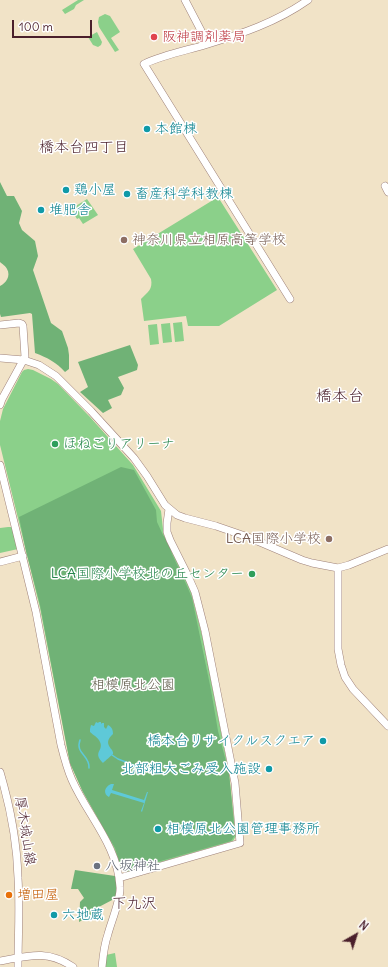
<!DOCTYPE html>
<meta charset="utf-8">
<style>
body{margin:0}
#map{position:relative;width:388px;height:967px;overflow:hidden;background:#f1e3c7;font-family:Delius,sans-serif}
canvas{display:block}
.north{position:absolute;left:336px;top:915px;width:40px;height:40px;-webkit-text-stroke:3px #fff;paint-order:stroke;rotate:39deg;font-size:11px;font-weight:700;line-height:16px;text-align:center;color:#4a1f2b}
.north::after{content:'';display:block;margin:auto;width:14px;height:18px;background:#4a1f2b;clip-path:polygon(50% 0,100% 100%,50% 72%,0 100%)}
.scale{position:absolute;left:12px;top:20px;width:80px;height:18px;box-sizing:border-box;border:2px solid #4a1f2b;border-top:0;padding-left:5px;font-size:12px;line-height:14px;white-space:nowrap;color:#4a1f2b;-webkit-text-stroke:3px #fff;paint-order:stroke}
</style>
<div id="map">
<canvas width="388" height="967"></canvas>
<div class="north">N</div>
<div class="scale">100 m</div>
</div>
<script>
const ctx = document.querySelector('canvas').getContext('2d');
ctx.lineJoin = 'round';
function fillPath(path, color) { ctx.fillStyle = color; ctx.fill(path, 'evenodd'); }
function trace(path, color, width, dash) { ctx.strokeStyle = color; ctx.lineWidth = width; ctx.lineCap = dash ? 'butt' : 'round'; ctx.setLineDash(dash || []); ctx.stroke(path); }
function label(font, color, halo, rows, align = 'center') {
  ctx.font = font + ' Delius,"Klee One",sans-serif'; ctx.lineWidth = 3; ctx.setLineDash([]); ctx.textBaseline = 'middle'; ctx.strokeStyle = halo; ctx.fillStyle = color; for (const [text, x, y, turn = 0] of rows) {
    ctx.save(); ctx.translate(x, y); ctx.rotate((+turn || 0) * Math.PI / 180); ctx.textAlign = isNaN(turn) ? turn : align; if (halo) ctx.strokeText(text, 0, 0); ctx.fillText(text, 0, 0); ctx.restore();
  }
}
fillPath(new Path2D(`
 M78,0H84L76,5L74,9L65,14L62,10Z
 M105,14L110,16L120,32L111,38L119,50L115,52L99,27L98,22L99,17Z
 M97,32L102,42L101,45L98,47L93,45L88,37Z
 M218,197L277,290L219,326H188L186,316L144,321L141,299C148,292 153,289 151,279L133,249Z
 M87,199L98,215L83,224L79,218L77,219L71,209Z
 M182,322L184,341L175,342L173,323Z
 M170,323L172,342L163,343L161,324Z
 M157,324L159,344L150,345L148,325Z
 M28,369L33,370L51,379L58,384L90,417L133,465L161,511L163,529L164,535L190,588L203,639L229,773L236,836L233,841L127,872L121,869L114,848L82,790L70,763L40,608L0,445V421L3,409L22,372L24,370Z
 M8,527H12L18,549L0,553V528Z
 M115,953L117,967H106V955Z`), '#8bd08a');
fillPath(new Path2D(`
 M0,182L7,196H14L22,211L19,223L22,230L35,241L38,256L33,270L51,323L62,331L68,348L69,355V369L65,372C56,362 48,358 35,353L32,314L30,313L1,317L0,314V286C6,283 11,276 7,269C6,266 2,264 0,262Z
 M130,345L138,365L137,370L118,377L124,388L121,395L108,400L112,408L103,413L80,392L88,387L78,362Z
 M121,467L134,470L156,510L157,522L163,535L169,544L172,554L187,586L192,598L211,690L218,731L229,773L235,835L231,841L129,870L120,864L115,848L83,792L70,763L40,605L26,551L19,517Z
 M75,870L115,876L117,889L116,898L95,909V913L79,922L80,902L84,898L78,889H71Z`), '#70b276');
fillPath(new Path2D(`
 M96,722L98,723L99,722H101V724L102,723H104V727L106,729L108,725C112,727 113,730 113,734C101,745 115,749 113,754C112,755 105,761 103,763C92,752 104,751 100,742C98,737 93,735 90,732V729L91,725L94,726Z
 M111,784H114L112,790L144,800L147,792H148L142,812L141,811L144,803L111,793L109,797C103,794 104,787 111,784Z`), '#5ec9d8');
trace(new Path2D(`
 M80,740C75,754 90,755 89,768
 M112,755L118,759L136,766`), '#5ec9d8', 1.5);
const secondary = new Path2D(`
 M185,0L208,44
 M385,186L388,192
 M290,299L144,64C163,55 184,51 205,45C241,34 277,22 308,0
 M0,325L19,323L22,324L23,326L25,357L2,399L0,405
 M0,358L24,360L39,365L56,376L91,411L134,458L147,476L165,505L177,515L185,518L216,526L248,537L302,560L312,563L338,568L349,565L388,549
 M0,465L36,612L61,745C64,757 67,769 72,780C88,816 118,846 120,887C121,899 111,922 108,934C104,945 103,956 102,967
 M0,562L23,556
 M338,568V649L341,665L345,677L353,689L388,726
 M0,772C10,806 17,841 18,878C20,907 18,937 18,967
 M119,878L240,843L235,783L205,631L195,592L187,574L170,540L167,532V523L169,509
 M0,961C28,956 47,949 73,967`);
trace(secondary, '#9e8179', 8);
trace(secondary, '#fff', 7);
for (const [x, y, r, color] of [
 [154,37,4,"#e0444e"],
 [147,129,4,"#0f9aa8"],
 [66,190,4,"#0f9aa8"],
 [127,194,4,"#0f9aa8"],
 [41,210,4,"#0f9aa8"],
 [124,240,4,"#8d6e63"],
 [55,444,4,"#2e9e5b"],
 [329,539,4,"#8d6e63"],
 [252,574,4,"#2e9e5b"],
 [323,741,4,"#0f9aa8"],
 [269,769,4,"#0f9aa8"],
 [158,829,4,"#0f9aa8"],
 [97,866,4,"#6b7280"],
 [9,895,4,"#e8710a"],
 [54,915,4,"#0f9aa8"]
]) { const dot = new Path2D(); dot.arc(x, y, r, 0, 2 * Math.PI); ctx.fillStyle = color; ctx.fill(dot); trace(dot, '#fff', 1.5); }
label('14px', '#be3a42', '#fff', [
 ["阪神調剤薬局",162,37]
], 'left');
label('14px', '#0d838f', '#fff', [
 ["本館棟",155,129],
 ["鶏小屋",74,190],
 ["畜産科学科教棟",135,194],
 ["堆肥舎",49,210],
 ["橋本台リサイクルスクエア",315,741,"right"],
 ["北部粗大ごみ受入施設",261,769,"right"],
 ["相模原北公園管理事務所",166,829],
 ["六地蔵",62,915]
], 'left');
label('14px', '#785e54', '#fff', [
 ["神奈川県立相原高等学校",132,240],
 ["LCA国際小学校",321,539,"right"]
], 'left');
label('14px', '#27864d', '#fff', [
 ["ほねごりアリーナ",63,444],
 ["LCA国際小学校北の丘センター",244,574,"right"]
], 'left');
label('14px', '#615d4c', '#fff', [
 ["相模原北公園",133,685]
]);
label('14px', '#4a1f2b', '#fff', [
 ["厚木城山線",25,831,81]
]);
label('14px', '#5b616d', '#fff', [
 ["八坂神社",105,866]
], 'left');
label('14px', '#c56008', '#fff', [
 ["増田屋",17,895]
], 'left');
label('15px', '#4a1f2b', '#fff', [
 ["橋本台四丁目",84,148],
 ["下九沢",134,904]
]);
label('16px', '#4a1f2b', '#fff', [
 ["橋本台",340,396]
]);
</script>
